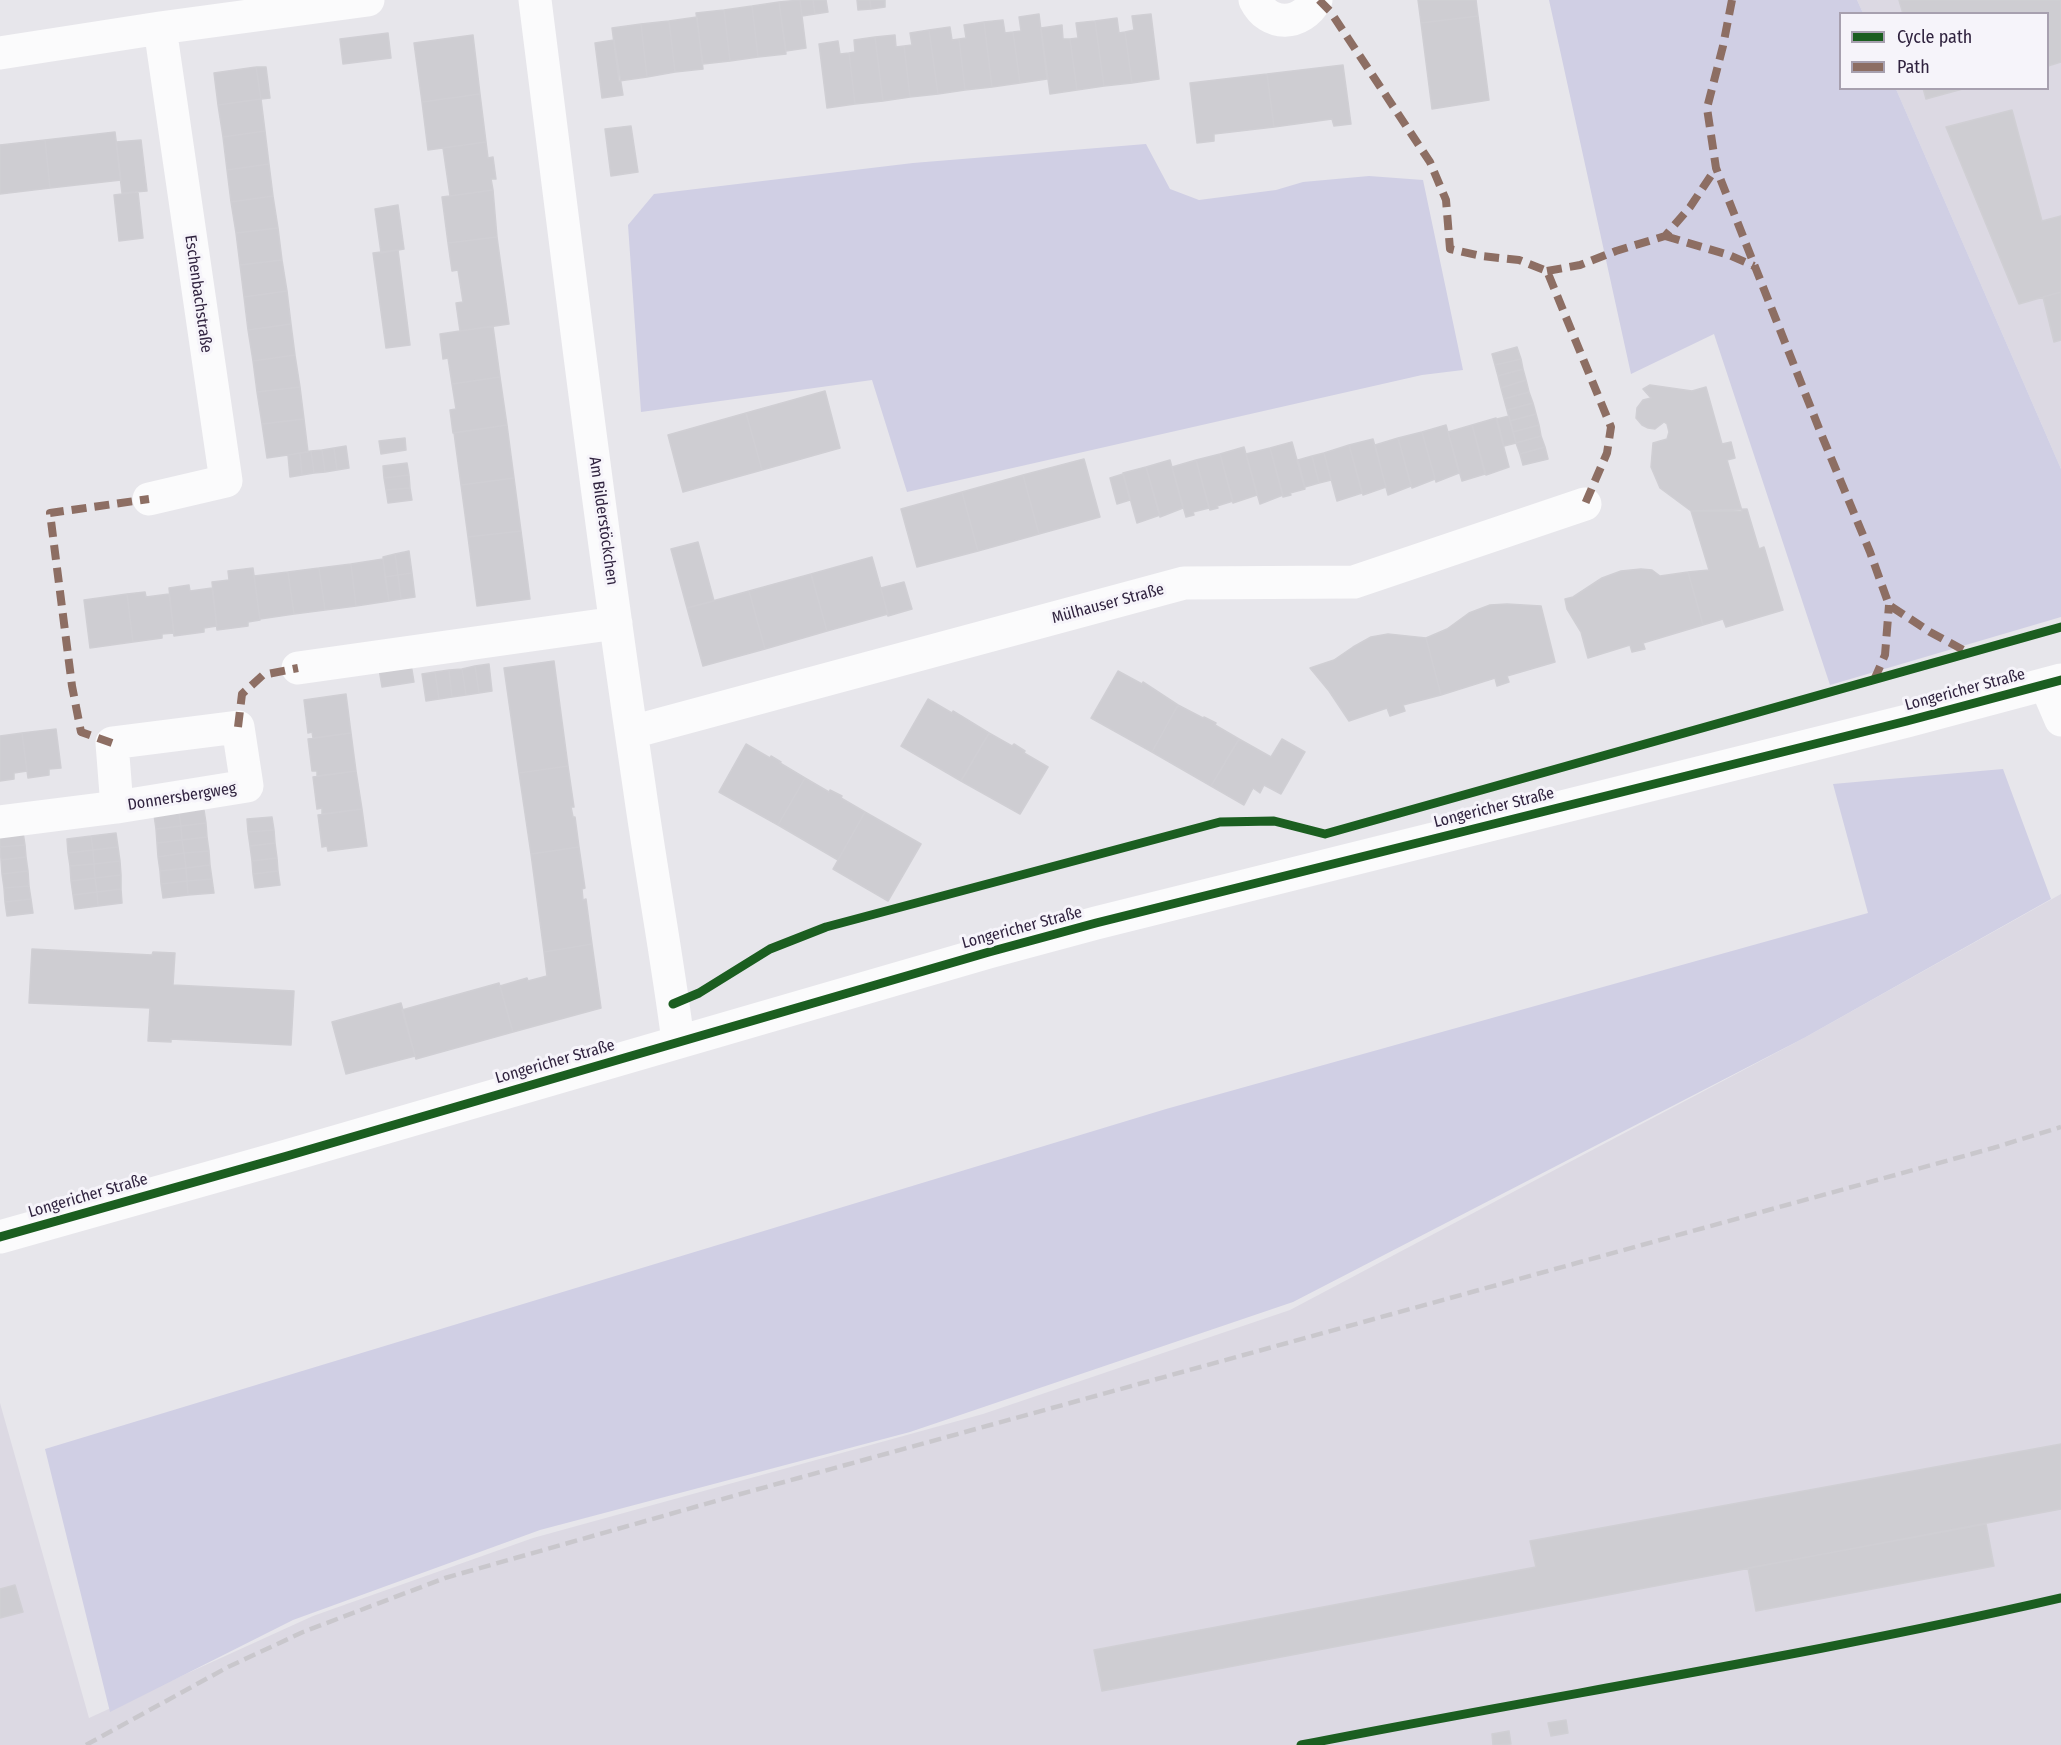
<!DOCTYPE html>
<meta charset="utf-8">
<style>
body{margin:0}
#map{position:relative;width:2061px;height:1745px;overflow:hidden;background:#e7e6eb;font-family:"Fira Sans Condensed",sans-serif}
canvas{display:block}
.legend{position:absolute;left:1839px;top:12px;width:210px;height:78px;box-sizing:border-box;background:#f6f4fa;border:2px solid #a7a0af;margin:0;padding:8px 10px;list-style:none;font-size:18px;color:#30233f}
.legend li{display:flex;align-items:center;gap:12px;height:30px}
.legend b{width:30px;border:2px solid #a7a0af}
</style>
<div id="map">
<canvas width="2061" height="1745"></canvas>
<ul class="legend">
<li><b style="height:8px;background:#1b5e20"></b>Cycle path</li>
<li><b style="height:8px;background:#8d6e63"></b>Path</li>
</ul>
</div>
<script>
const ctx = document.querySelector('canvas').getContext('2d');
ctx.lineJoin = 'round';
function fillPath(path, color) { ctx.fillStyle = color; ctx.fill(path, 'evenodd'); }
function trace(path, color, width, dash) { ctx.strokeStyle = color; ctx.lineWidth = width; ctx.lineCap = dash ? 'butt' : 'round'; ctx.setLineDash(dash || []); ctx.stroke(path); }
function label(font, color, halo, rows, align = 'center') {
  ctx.font = font + ' "Fira Sans Condensed",sans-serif'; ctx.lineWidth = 6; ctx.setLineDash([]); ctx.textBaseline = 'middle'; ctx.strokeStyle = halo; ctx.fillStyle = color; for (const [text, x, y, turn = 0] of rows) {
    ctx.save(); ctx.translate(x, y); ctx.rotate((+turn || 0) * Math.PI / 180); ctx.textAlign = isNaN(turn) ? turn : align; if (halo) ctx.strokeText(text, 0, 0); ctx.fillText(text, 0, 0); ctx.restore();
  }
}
fillPath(new Path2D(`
 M1857,0H2061V469L1896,89L2048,88V14L1863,13Z
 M2061,894V1745H0V1403L89,1718L313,1616L533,1538L983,1414L1290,1310L1804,1038Z`), '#dcd9e3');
fillPath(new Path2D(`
 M1549,0H1857L1863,13L1840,14V88L1896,89L2061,469V617L1830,685L1714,334L1631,374Z
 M1146,144L1170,189L1199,200L1276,190L1303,182L1369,176L1423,180L1463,370L1422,375L907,492L872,380L641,412L628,225L654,194L913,163Z
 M2003,769L2051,899L1804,1038L1293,1302L910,1432L540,1530L293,1620L110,1712L45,1449L1166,1109L1868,913L1833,784Z`), '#d0cfe4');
const building = new Path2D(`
 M800,0H813L815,14L802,16Z
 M800,0L806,48L786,51L779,2Z
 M813,0H826L828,12L815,14Z
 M857,0H870L871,9L858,10Z
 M870,0H885V7L871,9Z
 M1418,0H1476L1478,16L1421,23Z
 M1899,0H2061V62L2048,66V14H1903Z
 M779,2L786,54L758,57L752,6Z
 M752,6L758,57L730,61L724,10Z
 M724,10L730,61L703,64L696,13Z
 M1039,14L1047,79L1020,83L1013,32L1021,31L1019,17Z
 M1151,14L1159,79L1132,83L1125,32L1134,30L1132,16Z
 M1478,16L1489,100L1432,109L1421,23Z
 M697,17L703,69L675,72L669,21Z
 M1117,18L1119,33L1125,32L1132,83L1104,86L1095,21Z
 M1003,20L1005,33L1013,32L1020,83L992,87L984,22Z
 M669,21L675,72L647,77L641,24Z
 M1095,21L1104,86L1077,90L1070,39L1078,38L1076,23Z
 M984,22L992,87L965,90L959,39L966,38L964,25Z
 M641,24L647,77L619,81L612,28Z
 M1062,25L1063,39H1070L1077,90L1050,94L1041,28Z
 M950,27L952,40L959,39L965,90L938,94L929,30Z
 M929,30L938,94L910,97L904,46L912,45L910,33Z
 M388,33L391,58L343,64L340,39Z
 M473,35L480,94L422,102L414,43Z
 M895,35L896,47L904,46L910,97L883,101L875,37Z
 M875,37L883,101L855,104L849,53L855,52L854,40Z
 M614,40L623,95L602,98L595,43Z
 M838,41L840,54L849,53L855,104L827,108L819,44Z
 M1343,65L1351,124L1334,126L1332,119L1274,127L1267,74Z
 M256,67L261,99L218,105L214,73Z
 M256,67H266L270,98L261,99Z
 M1267,74L1274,127L1214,134V141L1197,143L1190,83Z
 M1923,88H1966L1926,99Z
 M480,94L486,142L428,150L422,102Z
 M261,99L265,131L223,137L218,105Z
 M2012,110L2042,221L2061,216V292L2019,304L1946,127Z
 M631,126L638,172L611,176L605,129Z
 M265,131L269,164L227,170L223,137Z
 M115,132L121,180L50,188L45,140Z
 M45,140L50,188L0,194V145Z
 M141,140L147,191L122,193L116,142Z
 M486,142L488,158L493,157L496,179H491L493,190L450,196L443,148Z
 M269,164L273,196L231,202L227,170Z
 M493,190L497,237L448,243L442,197Z
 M138,192L143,238L119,241L114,195Z
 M273,196L278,228L236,233L231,202Z
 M398,205L404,249L381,253L375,209Z
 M278,228L282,260L240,265L236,233Z
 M497,237L509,324L460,331L456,303L463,302L458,270L452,271L448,243Z
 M398,250L410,345L386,348L373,253Z
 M282,260L287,291L244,297L240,265Z
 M287,291L291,324L248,330L244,297Z
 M2061,292V340L2054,342L2043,297Z
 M291,324L295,355L253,361L248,330Z
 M493,326L500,377L452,384L448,358L443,359L440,334Z
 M1517,347L1521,359L1495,365L1492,354Z
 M295,355L300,387L257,392L253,361Z
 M1521,359L1523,369L1498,376L1495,365Z
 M1523,369L1526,380L1501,388L1498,376Z
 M500,377L507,425L453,433L450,410L456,409L452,384Z
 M1526,380L1529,392L1504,399L1501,388Z
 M1650,385L1692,391L1706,387L1722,444L1731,442L1735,458L1727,460L1742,511H1691L1660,488L1651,467L1653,443L1667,439L1669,432L1667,424L1664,422L1655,429L1648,428L1642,425L1636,418L1637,408L1643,400L1651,398L1643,389Z
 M300,387L304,419L262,424L257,392Z
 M825,391L840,448L762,470L746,413Z
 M1529,392L1533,403L1507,410L1504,399Z
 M1533,403L1536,414L1510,421L1507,410Z
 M746,413L762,470L683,492L668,435Z
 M1536,414L1539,425L1513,432L1510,421Z
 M1509,416L1516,443L1504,446L1497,419Z
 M1496,418L1509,467L1486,475L1472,425Z
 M304,419L308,452L267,458L262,424Z
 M507,425L514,478L461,485L454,433Z
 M1446,425L1459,473L1436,482L1422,432Z
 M1472,425L1485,474L1462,481L1448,432Z
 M1539,425L1541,436L1516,443L1513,432Z
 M1422,432L1435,479L1412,488L1398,438Z
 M1541,436L1545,447L1520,454L1516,443Z
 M405,438L406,450L381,454L379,441Z
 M1398,438L1411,486L1388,495L1375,445Z
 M1373,439L1386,487L1363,495L1349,445Z
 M1292,442L1305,489L1290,493L1291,495L1283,497L1270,448Z
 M1349,445L1362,493L1337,501L1324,453Z
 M346,446L349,468L337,470L334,448Z
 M1244,447L1257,495L1233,503L1220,454Z
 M1545,447L1548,459L1523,465L1520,454Z
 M334,448L337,470L325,472L322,450Z
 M1270,448L1283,495L1260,504L1246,454Z
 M322,450L325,472L314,473L311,451Z
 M311,451L314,473L302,475L300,453Z
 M300,453L302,475L290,477L288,455Z
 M1324,453L1331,480L1319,483L1312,456Z
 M1220,454L1233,501L1217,506L1218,508L1210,510L1196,460Z
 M1312,456L1319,483L1305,487L1298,460Z
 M1084,459L1100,517L1039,534L1023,475Z
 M1170,460L1183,508L1160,517L1146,467Z
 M1196,460L1209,508L1193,512L1194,515L1186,517L1172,467Z
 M407,463L409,475L384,478L383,466Z
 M1146,467L1160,515L1137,523L1123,473Z
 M1123,474L1130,500L1117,504L1110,478Z
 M409,475L410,488L386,490L384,478Z
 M1023,475L1039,534L978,551L962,492Z
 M514,478L521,531L468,537L461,485Z
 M410,488L412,500L388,503L386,490Z
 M962,492L978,551L917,567L901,509Z
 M1747,509L1759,549L1764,547L1783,610L1726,627L1723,619L1703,625L1688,572L1709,570L1691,511Z
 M521,531L530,599L477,606L468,537Z
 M698,542L714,601L687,608L671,549Z
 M409,551L412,573L398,575L395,554Z
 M395,554L398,575L385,577L383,557Z
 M872,557L888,614L827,631L811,574Z
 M383,559L389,601L356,606L351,564Z
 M351,564L356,606L325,610L319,568Z
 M253,568L260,620L248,622V626L217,630L212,582L229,580L228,571Z
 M319,568L325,610L294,614L288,572Z
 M1641,569L1652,570L1660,576L1688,572L1703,625L1643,643L1645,649L1632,652L1630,645L1588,658L1581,632L1567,609L1565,599L1573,597L1602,578L1621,571Z
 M288,572L294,614L260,619L254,576Z
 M412,573L415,597L401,599L398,575Z
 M811,574L827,631L765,649L749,591Z
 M398,575L401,599L389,601L385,577Z
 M904,582L912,609L888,616L881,588Z
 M189,585L190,591L212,588L217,626L204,628V632L174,636L169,588Z
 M749,591L765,649L703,666L687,608Z
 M145,592L146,597L169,594L174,633L162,634V638L133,642L127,594Z
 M127,594L133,642L90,648L84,600Z
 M1507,604L1541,606L1555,662L1507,676L1509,682L1497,686L1495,678L1441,695L1426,638L1447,629L1469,613L1490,605Z
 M1388,634L1426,638L1441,695L1403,705L1405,711L1390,716L1387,708L1349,721L1329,691L1310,668L1334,660L1353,647L1371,637Z
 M554,661L568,766L519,773L504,668Z
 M411,664L414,682L382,687L379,669Z
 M489,664L492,691L479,693L475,666Z
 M475,666L479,693L466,695L462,669Z
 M462,669L466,695L452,697L449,670Z
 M449,670L452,697L439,699L435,672Z
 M1118,671L1142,684L1143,682L1178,705L1152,752L1091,718Z
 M435,672L439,699L426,701L422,674Z
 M346,694L351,733L313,738L312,732L308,733L304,700Z
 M928,699L952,713L953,711L989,733L961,781L901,746Z
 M1178,705L1203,718L1204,717L1216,723L1215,725L1239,739L1211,786L1152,752Z
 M56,729L61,768L49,769V775L28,778L22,733Z
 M22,733L27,771L14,773V779L0,781V736Z
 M351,733L356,771L317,776V771H312L308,739Z
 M989,733L1012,746L1014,744L1025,751L1024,753L1048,767L1020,814L961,781Z
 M1239,739L1271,757L1282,739L1305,752L1281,794L1264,785L1260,793L1253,788L1244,805L1211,786Z
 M746,744L770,758L771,756L781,762L780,763L805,778L778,825L719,792Z
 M568,766L574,807H571L573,817H575L579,847L531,854L519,773Z
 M356,771L362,809L322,814V808L317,809L313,777Z
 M805,778L829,792L830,790L842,796L841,798L865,812L838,860L778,825Z
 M362,809L367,846L328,851L327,846L322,847L318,815Z
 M204,810L206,823L181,826L179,813Z
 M865,812L921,844L888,901L833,869Z
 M179,813L181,826L156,829L154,815Z
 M272,817L274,830L248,832L247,819Z
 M206,823L207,837L182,840L181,826Z
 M181,826L182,840L157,843L156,829Z
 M274,830L275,843L250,846L248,832Z
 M23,832L25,845L0,847V834Z
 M116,833L118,847L93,850L91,836Z
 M91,836L93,850L68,853L67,839Z
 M207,837L209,851L184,853L182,840Z
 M182,840L184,853L158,857L157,843Z
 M275,843L277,858L252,861L250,846Z
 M25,845L26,857L1,860L0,847Z
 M118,847L120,861L94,864L93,850Z
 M579,847L585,888L582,889L583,900L586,899L592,944L544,952L531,854Z
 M93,850L94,864L70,866L68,853Z
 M209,851L210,865L186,868L184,853Z
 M184,853L186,868L160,871L158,857Z
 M26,857L28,871L2,874L1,860Z
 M277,858L278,871L253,874L252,861Z
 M120,861L121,875L95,878L94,864Z
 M94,864L95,878L71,881L70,866Z
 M210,865L212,879L187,881L186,868Z
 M186,868L187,881L161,884L160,871Z
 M28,871L29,886L4,888L2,874Z
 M278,871L280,885L255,888L253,874Z
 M121,875V889L97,892L95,878Z
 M95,878L97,892L73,895L71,881Z
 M212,879L214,893L188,895L187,881Z
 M187,881L188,895L163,898L161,884Z
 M29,886L31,899L5,902L4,888Z
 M121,889L122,903L98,906L97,892Z
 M97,892L98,906L75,909L73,895Z
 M31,899L33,913L7,916L5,902Z
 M592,944L601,1008L513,1032L500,986L527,978L528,981L547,976L544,952Z
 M32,949L152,955L153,952L175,953L173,985L294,991L291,1045L171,1039V1042L148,1041L150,1008L29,1003Z
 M499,983L513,1032L416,1059L402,1010Z
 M401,1003L415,1056L346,1074L332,1022Z
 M2061,1444V1509L1102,1691L1094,1650L1536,1567L1530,1541Z
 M1986,1524L1994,1566L1756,1611L1748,1568Z
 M15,1585L23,1612L0,1618V1589Z
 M1566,1720L1568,1733L1551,1736L1548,1723Z
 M1509,1731L1511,1744L1493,1745L1492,1734Z`);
fillPath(building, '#cecdd2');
trace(building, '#d0cfd4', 1.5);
trace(new Path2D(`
 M535,0C568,262 600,524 639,785C651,871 667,956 678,1041
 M1255,0C1269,28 1301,26 1316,0
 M0,53L160,28L368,0
 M149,499L226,481L160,28
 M298,668L616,623
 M2046,685L2061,720
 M632,732L1184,583L1354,582L1585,504
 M0,822L117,807L247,786L238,727L112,743L117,807
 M0,1237L287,1156L989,952L1096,923L1907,721L2061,680`), '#fbfbfc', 33);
trace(new Path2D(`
 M86,1745L228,1667L303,1632L445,1578L737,1495L1993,1148L2061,1127`), '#c9c7cc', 4.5, [12, 6]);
trace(new Path2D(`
 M1319,0L1330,11L1430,162L1446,200L1450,249L1481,256L1519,260L1547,271L1611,427L1607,453L1585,504
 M1732,0L1723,46L1707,108L1716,168L1822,436L1870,552L1889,605L1930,632L1969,653
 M1665,236L1729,255L1754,266
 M1547,271L1580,265L1616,251L1665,236L1690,207L1716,168
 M1874,680L1885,655L1889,605
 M238,727L242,694L263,675L298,668
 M112,743L81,732L72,686L50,513L149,499`), '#8d6e63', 8, [15, 8]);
trace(new Path2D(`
 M673,1004L699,993L770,949L826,927L1220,822L1274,821L1325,834L2061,627
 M0,1237L287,1156L989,952L1096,923L1907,721L2061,680
 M1301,1745C1554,1695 1809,1656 2061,1598`), '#1b5e20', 9);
label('16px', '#30233f', '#f6f4fa', [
 ["Eschenbachstraße",198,294,82],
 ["Am Bilderstöckchen",603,521,82],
 ["Mülhauser Straße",1108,604,-15],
 ["Longericher Straße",1965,690,-15],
 ["Donnersbergweg",182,797,-9],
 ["Longericher Straße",1494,808,-14],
 ["Longericher Straße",1022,928,-15],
 ["Longericher Straße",555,1062,-16],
 ["Longericher Straße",88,1196,-16]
]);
</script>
